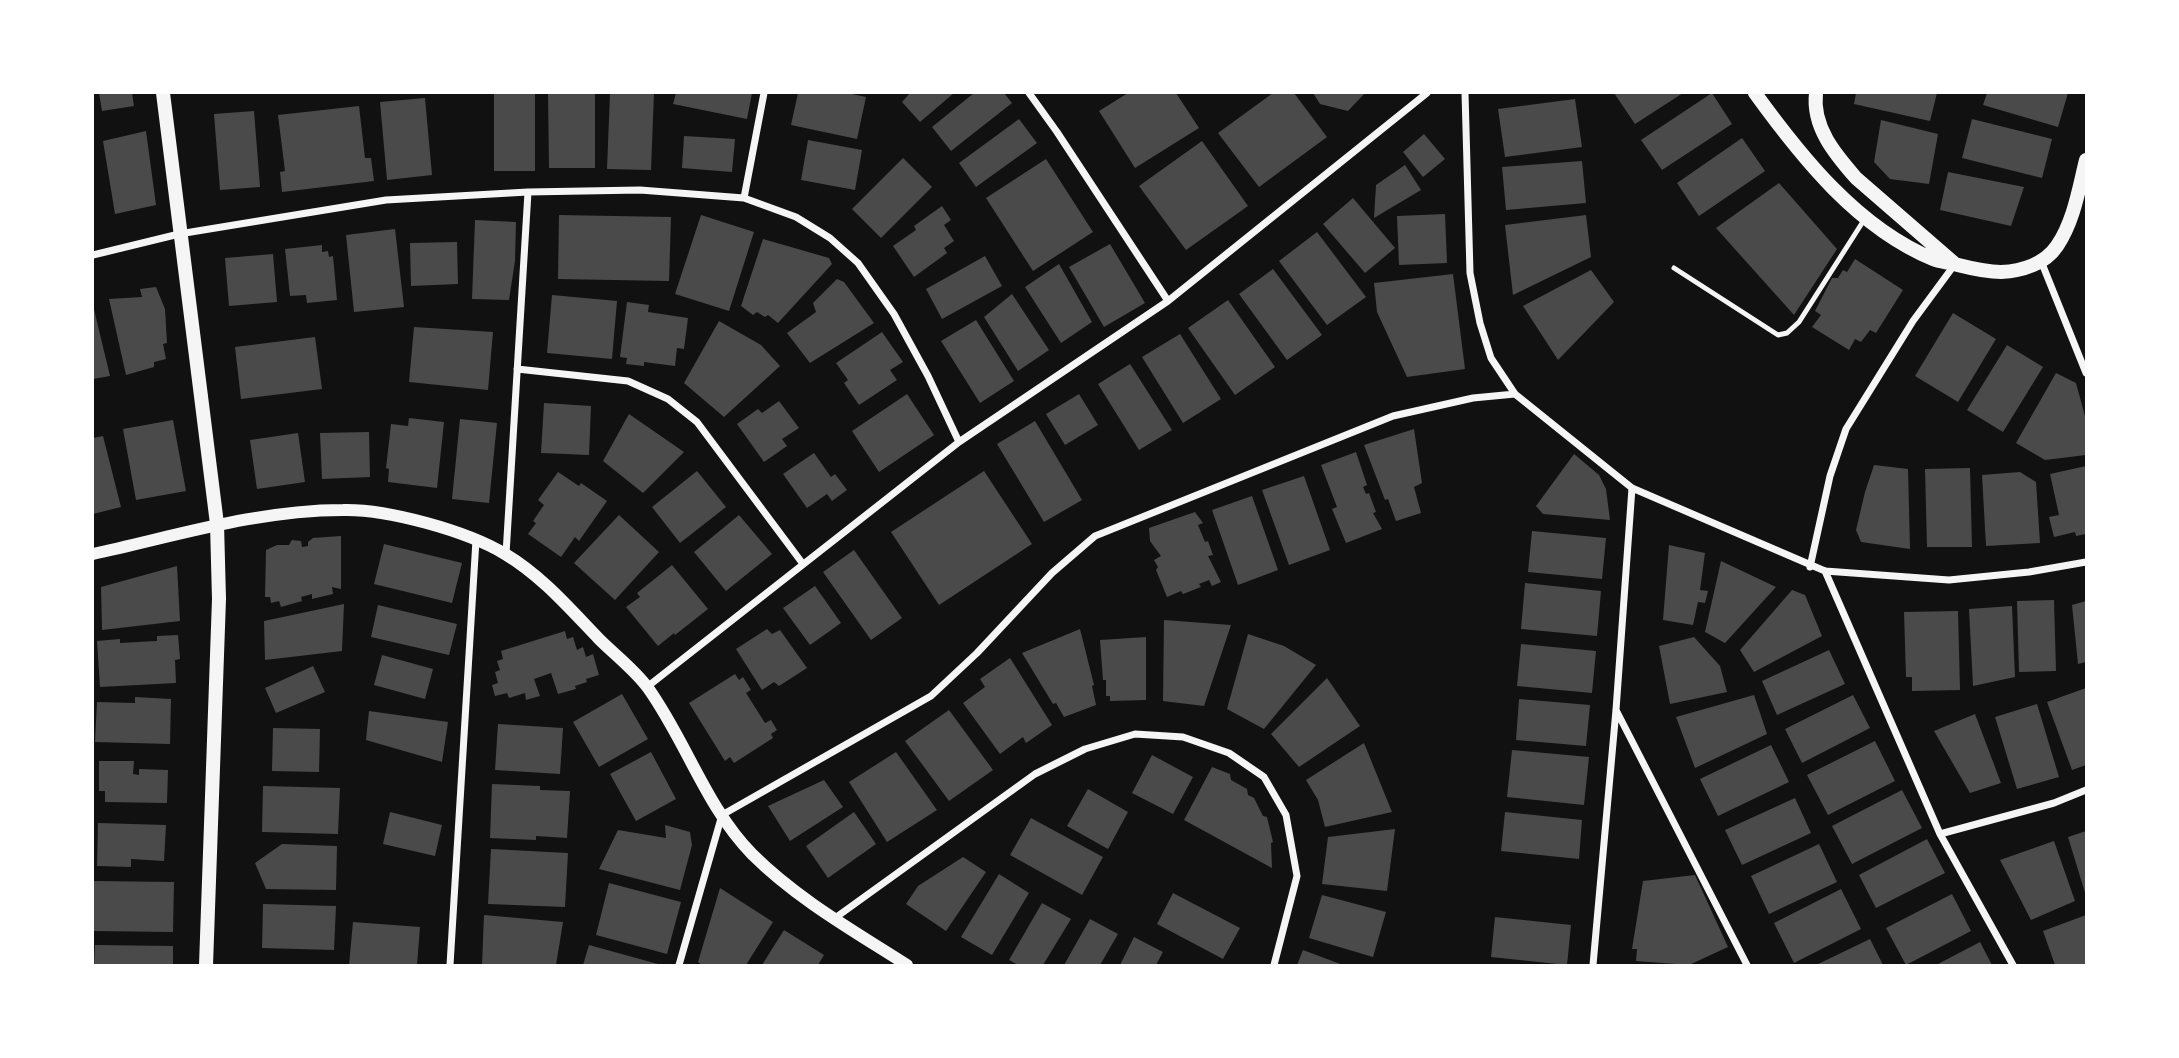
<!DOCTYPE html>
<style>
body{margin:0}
#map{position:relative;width:2179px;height:1058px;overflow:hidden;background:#111;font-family:"Varela Round",sans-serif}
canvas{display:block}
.frame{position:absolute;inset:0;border:94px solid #fff;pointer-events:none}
</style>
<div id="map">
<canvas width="2179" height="1058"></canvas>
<div class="frame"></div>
</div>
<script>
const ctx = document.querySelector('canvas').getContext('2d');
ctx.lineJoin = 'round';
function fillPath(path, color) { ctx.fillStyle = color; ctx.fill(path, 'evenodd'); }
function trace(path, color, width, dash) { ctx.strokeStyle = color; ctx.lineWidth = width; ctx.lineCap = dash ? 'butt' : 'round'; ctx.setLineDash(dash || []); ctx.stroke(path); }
fillPath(new Path2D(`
 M99,93H132L134,106L102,111Z
 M494,93H535V171H494Z
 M548,93H595V168H549Z
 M610,93H654L651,170L607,169Z
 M676,93H752L747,119L673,104Z
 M798,93H847L866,97L857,139L791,125Z
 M910,93H954L920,122L902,102Z
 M974,93H1004L1012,103L951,151L932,127Z
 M1128,93H1176L1199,128L1135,168L1099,111Z
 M1273,93H1294L1327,137L1259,187L1218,133Z
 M1313,93H1365L1348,111L1320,104Z
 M1614,93H1683L1635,124Z
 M1712,93L1732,124L1662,170L1641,140Z
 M1856,93H1937L1930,121L1854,104Z
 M1987,93H2068L2058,127L1983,105Z
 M425,98L432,175L387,180L380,102Z
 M1575,99L1582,147L1505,157L1498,109Z
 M359,106L365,158H371L374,181L282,192L280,172L285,171L278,115Z
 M254,111L260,187L220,190L214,114Z
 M1019,119L1037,143L976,187L959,163Z
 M1972,119L2052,139L2042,178L1962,158Z
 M1881,120L1938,134L1929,184L1890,179L1874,162Z
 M146,131L156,205L115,214L103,141Z
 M1424,134L1445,159L1423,177L1403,152Z
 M684,136L735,139L732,172L682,168Z
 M1742,138L1765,171L1699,216L1677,183Z
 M808,140L862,150L855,190L801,180Z
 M1202,141L1248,206L1186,250L1139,186Z
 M903,158L932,187L881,238L852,209Z
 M1046,159L1093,232L1033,271L986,198Z
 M1582,161L1586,203L1506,210L1502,167Z
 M1405,165L1421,190L1374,218L1376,185Z
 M1948,172L2024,187L2011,226L1940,210Z
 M1779,183L1837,249L1794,315L1716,228Z
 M1353,198L1395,248L1365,273L1323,224Z
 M942,206L951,220L944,225L954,241L944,248L947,253L914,277L893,246L916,230L914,226Z
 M1445,214L1447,263L1399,265L1397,216Z
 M559,215L671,217L669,281L558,279Z
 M701,215L754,232L729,311L675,294Z
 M1586,215L1591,257L1513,295L1505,225Z
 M475,220L516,222L515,261L509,300L472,299Z
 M395,229L404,307L354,312L346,235Z
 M1317,232L1366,297L1327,325L1279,261Z
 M763,239L829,258L832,264L778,323L768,315L765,317L757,312L753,315L741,306Z
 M457,242L458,284L411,286L410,243Z
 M1110,244L1145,303L1104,327L1069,267Z
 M322,245V252L328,251L329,257L333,256L337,300L307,303L306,295L290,296L285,249Z
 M273,254L277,302L229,306L225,258Z
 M985,256L1002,286L942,319L926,289Z
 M1855,259L1903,290L1876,333L1870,330L1861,342L1855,339L1849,350L1812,327L1821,315L1815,311L1832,278H1838L1843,270L1847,272Z
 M1059,264L1092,322L1061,343L1025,287Z
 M1273,269L1322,335L1287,360L1239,294Z
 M1591,270L1614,302L1558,360L1523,306Z
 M1453,274L1465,369L1407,377L1377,312L1374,283Z
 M837,279L844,282L874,323L810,363L787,333L816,312L813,303Z
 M156,287L165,309L167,343L163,344L166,359L154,362V367L126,375L109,299L142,297L140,289Z
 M1012,294L1049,350L1018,371L984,317Z
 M552,295L617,301L612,359L547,353Z
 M1228,300L1275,367L1235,395L1188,328Z
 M627,302L649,305L648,312L688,318L684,349L677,348L675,366L644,362V366L626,364L627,358L620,357Z
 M93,305L110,376L93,379Z
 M1953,313L1996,339L1958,402L1915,376Z
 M976,320L1014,381L980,403L941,341Z
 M719,321L761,345L780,366L724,417L684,383Z
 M414,327L493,332L488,390L409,382Z
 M882,332L903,362L890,370L897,380L859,405L844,383L848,380L836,363Z
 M1180,334L1221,399L1183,423L1142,357Z
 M315,337L322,389L241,399L235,347Z
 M2007,345L2043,367L2003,432L1967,410Z
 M1130,364L1172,430L1139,450L1098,384Z
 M2056,373L2076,383L2086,420V455L2045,460L2016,443Z
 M907,394L934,435L879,472L852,431Z
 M1079,394L1098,425L1065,445L1046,414Z
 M779,401L799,428L782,439L787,446L764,462L737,424L758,409L762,413Z
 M544,403L591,406L589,455L541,453Z
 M629,414L684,452L643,493L603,461Z
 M409,418L444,422L437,488L388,482L389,469L386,468L391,424L408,426Z
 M460,419L497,423L489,503L452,499Z
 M173,420L186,491L136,500L123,429Z
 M1035,421L1082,500L1044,522L997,444Z
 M1414,429L1422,483L1414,487L1421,513L1396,521L1388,499L1385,500L1364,445Z
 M369,432L370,477L322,479L320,433Z
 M298,433L305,482L257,489L250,440Z
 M103,436L121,507L93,514V438Z
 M1356,452L1367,485L1363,487L1366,494L1369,493L1376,512L1373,513L1382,529L1346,543L1332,509L1337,507L1321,465Z
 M814,453L831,477L835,474L847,490L832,501L827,494L807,508L783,474Z
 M1574,454L1599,475L1606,489L1610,520L1543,514L1536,506Z
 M1874,465L1908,469L1910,549L1861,542L1856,530L1865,492Z
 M2086,466V534L2076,536L2075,532L2054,537L2049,517L2059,515L2050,474Z
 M1970,468L1972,547H1927L1925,469Z
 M697,471L726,507L680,543L652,507Z
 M984,471L1032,544L939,605L891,532Z
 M558,472L579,486L581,483L607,501L579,541L575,537L561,557L528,534L536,523L533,521L544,505L538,500Z
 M2020,472L2036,482L2040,543L1986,546L1982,475Z
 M1304,476L1330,550L1289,565L1262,490Z
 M1252,496L1278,570L1238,585L1212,510Z
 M1195,512L1203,523L1198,525L1205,542L1208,541L1213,555L1208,556L1221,582L1212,586L1209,580L1199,584L1201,587L1183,594L1181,591L1167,597L1156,570L1158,567L1154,560L1161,556L1150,541L1149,528Z
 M619,515L659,552L615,600L574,563Z
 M739,515L772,554L726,591L694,552Z
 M1532,531L1606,538L1602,579L1528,572Z
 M341,536V589L332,587L333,594L312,599V594L301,597L302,601L281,607L279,601L271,603L270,597H265L266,550L277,545H289L292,540L301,541L302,547L308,546V542L313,538Z
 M384,544L462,563L452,603L374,584Z
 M1669,545L1705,553L1700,590L1708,591L1705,603L1698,602L1693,625L1663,620Z
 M854,550L902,618L871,640L823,572Z
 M1721,561L1776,587L1725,643L1705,632Z
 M672,565L708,609L675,635L674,633L658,646L626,607L640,597L637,593Z
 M177,566L180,621L102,630L101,587Z
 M1525,583L1601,591L1597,636L1521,629Z
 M815,586L841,623L810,645L783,608Z
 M1792,590L1805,595L1822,636L1754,672L1740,650Z
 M2054,600L2056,671L2019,672L2017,601Z
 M2086,601V662L2078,664L2072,605Z
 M344,604L342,651L265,660L264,621Z
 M378,605L457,624L449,655L371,637Z
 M2012,606L2015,677L1973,686L1969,609Z
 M1958,611L1960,690L1912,691V677H1906L1904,612Z
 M1164,620L1231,625L1204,706L1163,701Z
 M767,629L772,634L780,630L807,668L779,686L774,682L762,690L736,649Z
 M1080,629L1094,685L1092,686L1096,705L1064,717L1056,703L1053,704L1022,653Z
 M565,631L567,639L573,637L577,650L583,647L586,657L593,654L599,675L586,679L587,682L575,686L576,689L558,694L551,673L534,679L540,696L526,700L525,693L509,698L507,693L495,696L492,685L498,683L495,672L500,670L497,661L503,659L501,651Z
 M1248,634L1284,646L1316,665L1264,729L1227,709Z
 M178,635L180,659L175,660L176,683L100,687L97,641L120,639V643L157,641V636Z
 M1146,637V700L1110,701V696H1106V680H1103L1100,640Z
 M1694,637L1720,666L1727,692L1670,704L1659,646Z
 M1521,644L1596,651L1592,693L1517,686Z
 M1829,650L1845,684L1777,715L1762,681Z
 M382,655L433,669L425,699L374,685Z
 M1010,658L1052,725L1026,743L1023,737L1000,754L963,703L985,687L980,679Z
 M313,666L325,692L276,713L265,688Z
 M735,674L739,680L743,677L751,690L746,693L765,723L771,720L777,730L771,734L773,738L734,763L730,757L725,761L689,703Z
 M1327,678L1360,726L1299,767L1271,734Z
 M2086,688V765L2072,770L2047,702Z
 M622,694L648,739L599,767L573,722Z
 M1754,695L1767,734L1695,768L1676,717Z
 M1853,695L1870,728L1802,763L1785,729Z
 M135,697L171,699L170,744L95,742L97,702L135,703Z
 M1519,699L1590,705L1586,746L1516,740Z
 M2037,704L2059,777L2017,789L1995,717Z
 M949,710L993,770L949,801L905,741Z
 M369,711L448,722L442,762L366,740Z
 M1975,714L2001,783L1970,793L1934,731Z
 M498,724L563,728L560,774L495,770Z
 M273,728L320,729L319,772L272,771Z
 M1875,741L1895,781L1828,815L1807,775Z
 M1364,743L1392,812L1325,827L1318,800L1306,780Z
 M1771,745L1789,782L1718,816L1700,779Z
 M1512,750L1589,757L1584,805L1507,797Z
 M651,752L676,799L636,821L610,774Z
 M896,752L937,810L887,842L849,782Z
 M1152,755L1193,777L1173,814L1132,793Z
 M99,761H134L133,774L139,775V769L168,770L167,803L105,802V791H99Z
 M1212,767L1230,774L1231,780L1247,789L1248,795L1254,798L1263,816L1267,817L1273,842L1271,843L1272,868L1184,820Z
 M824,780L843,807L790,841L768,806Z
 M492,784L540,786V790L570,791L567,838L536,836V840L490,838Z
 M263,786L340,788L338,834L262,832Z
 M1088,789L1128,812L1108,849L1067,826Z
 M1902,790L1922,828L1852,864L1832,826Z
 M1795,798L1811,833L1742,865L1725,830Z
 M390,812L442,825L435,856L383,844Z
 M854,812L876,844L828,878L806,846Z
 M1505,812L1582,820L1579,859L1501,851Z
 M1031,818L1103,857L1082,895L1010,855Z
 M98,823L166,825L164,861L131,859V867L97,866Z
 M665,825L690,832L692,845L680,890L599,869L618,830L666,838Z
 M1395,829L1387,891L1322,884L1328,837Z
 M2086,831V896L2068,837Z
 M1927,839L1945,873L1876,908L1859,875Z
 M2054,841L2075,901L2031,920L2000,860Z
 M282,844L337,846L336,890L266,889L255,863Z
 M1819,844L1837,882L1769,914L1751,876Z
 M491,849L568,853L565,907L488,904Z
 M963,857L986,872L946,931L906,904L918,886Z
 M999,874L1029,893L992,955L961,937Z
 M1695,875L1728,947L1689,965L1636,961L1637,949H1632L1643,881Z
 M93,881L174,882L173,932L93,931Z
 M609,883L681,902L667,954L596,935Z
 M720,888L773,922L746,965H702L698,962Z
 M1841,889L1861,929L1794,963L1774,923Z
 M1173,893L1240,928L1223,959L1157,924Z
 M1952,894L1971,931L1906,965L1886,928Z
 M1322,895L1386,912L1373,957L1309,938Z
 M1042,903L1071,919L1043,965H1018L1009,960Z
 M263,904L336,906L334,950L262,948Z
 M484,915L563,922L556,965H482Z
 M2086,915V965H2055L2043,931Z
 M1495,917L1571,925L1567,965L1491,957Z
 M1090,919L1118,934L1100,965H1064Z
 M353,922L420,927L417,965H349Z
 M784,930L824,955L818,965H762Z
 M1134,937L1163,952L1156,965H1120Z
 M1870,939L1883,965H1816Z
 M1980,942L1992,965H1936Z
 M95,945L173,946V965H94Z
 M589,945L658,964V965H583Z
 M1303,950L1343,965H1297Z`), '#4a4a4a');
trace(new Path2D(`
 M1674,268L1778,335L1787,333L1799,322L1864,220`), '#f5f5f5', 5);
trace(new Path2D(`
 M1029,93L1057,132L1168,301
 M1465,93L1470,273L1480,323L1491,358L1515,394L1632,488L1825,571L1949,580L2029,572L2086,562
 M744,198L764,93
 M93,255L179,234L386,200L528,192L640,190L744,198L796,217L830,238L858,263L894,314L928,376L959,442
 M2041,261L2086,373
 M517,369L628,381L668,399L697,422L803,564
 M506,554L528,192
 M1810,567L1830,476L1846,429L1913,321L1955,264
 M1825,571L1940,834L2013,965
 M647,687L959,442L1168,301L1427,93
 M1616,710L1747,965
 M1940,834L2054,803L2086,790
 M835,918L1035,774L1085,749L1135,734L1183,737L1229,753L1264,777L1286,815L1297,876L1274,965
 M450,965L476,540
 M679,965L722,815L931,696L977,653L1052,573L1095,536L1393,416L1473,398L1515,394
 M1593,965L1616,710L1632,488`), '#f5f5f5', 7);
trace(new Path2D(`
 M93,554C176,536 257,510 343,510C388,509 467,531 505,554C542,576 570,609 599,639C615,655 635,670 648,688C686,741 706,807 752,854C797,899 854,931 907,965`), '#f5f5f5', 12);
trace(new Path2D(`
 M163,93L217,524L219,599L206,965
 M1755,93C1802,158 1858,228 1933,259C1940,262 1947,262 1954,264C1970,268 1984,272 2001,272C2022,271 2045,264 2057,246C2074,221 2079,188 2086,160
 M1816,93C1812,127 1835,154 1856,178L1954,263`), '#f5f5f5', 14);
</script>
